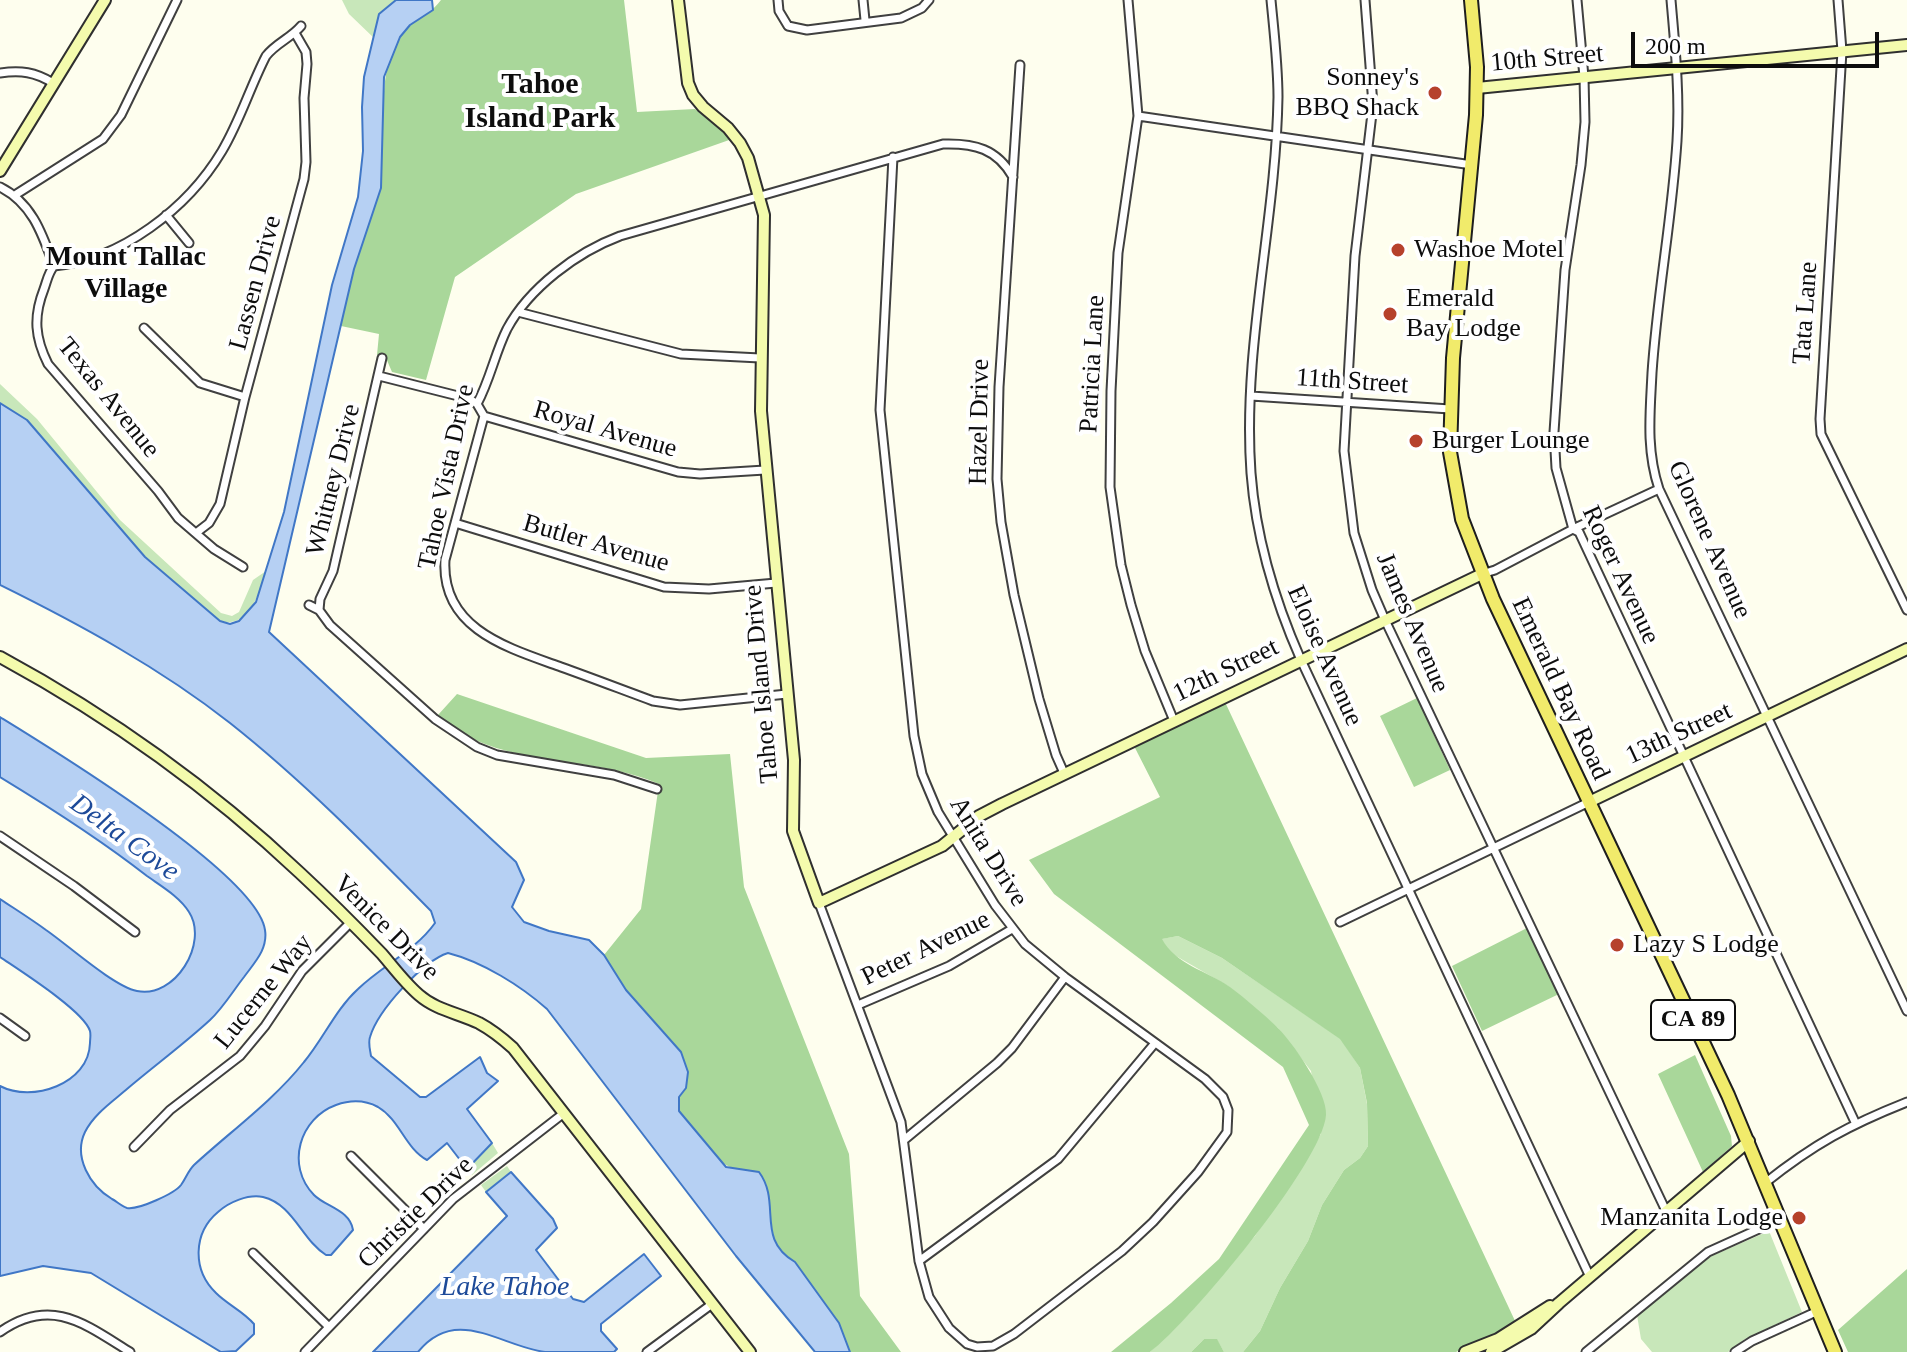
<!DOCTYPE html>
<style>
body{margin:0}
#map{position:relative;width:1907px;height:1352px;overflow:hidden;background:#fefeee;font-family:"Times New Roman",serif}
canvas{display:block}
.scale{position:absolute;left:1631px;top:32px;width:248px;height:36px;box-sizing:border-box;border:4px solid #0d0d0d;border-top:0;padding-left:10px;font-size:24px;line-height:28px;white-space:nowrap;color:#0d0d0d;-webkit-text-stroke:6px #fff;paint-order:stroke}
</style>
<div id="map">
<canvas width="1907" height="1352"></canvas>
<div class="scale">200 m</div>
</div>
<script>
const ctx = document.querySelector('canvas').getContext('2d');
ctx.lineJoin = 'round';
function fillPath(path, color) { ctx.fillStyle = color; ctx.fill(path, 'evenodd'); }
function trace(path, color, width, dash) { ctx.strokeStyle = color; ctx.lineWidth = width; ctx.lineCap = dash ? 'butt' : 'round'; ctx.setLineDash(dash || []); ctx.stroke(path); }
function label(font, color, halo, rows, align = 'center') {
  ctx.font = font + ' "Times New Roman",serif'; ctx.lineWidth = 8; ctx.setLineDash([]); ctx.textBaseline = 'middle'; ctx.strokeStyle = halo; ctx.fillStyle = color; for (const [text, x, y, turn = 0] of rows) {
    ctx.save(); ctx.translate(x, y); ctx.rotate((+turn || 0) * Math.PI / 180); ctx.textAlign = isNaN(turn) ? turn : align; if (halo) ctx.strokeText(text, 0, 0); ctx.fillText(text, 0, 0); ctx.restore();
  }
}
fillPath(new Path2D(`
 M342,0H396L379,14L375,39L349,14Z
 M0,384L37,419L120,520L221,613L232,616L239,612L253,580L266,571C259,593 250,629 220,621L145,557L27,420L0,403Z
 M1178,936L1222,958L1341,1039L1360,1068L1367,1104L1368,1146L1360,1158L1344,1170L1322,1205L1308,1241L1280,1288L1260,1331L1243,1352H1224L1217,1340L1204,1339L1191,1352H1150L1189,1314L1255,1236L1321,1134L1311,1071L1278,1028L1228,986L1169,952L1161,939Z
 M492,1143L498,1153L472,1175L467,1169Z
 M507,1166L511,1172L486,1192L481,1185Z
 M1769,1231L1802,1312L1745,1339L1728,1352H1652L1641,1339L1637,1315L1707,1258Z`), '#c8e7ba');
fillPath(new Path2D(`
 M441,0H624L637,112L695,109L732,139L576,194L455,277L426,380L392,372L386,358L377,355L379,334L341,326L383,112C384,82 386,44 412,24C423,15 433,11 441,0Z
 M457,694L646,758L730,754L744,887L849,1154L860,1296L901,1352H850L839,1323L795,1262L784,1256L773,1240L769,1223L770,1201L749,1170C718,1175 697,1132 679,1111L681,1052L626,990L604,955L641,909L659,784C604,760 541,765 485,744C468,738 453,726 438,715Z
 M1417,698L1450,770L1414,787L1380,716Z
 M1225,702L1516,1323L1456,1352H1243L1260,1331L1280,1288L1308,1241L1322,1205L1344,1170L1360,1158L1368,1146L1367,1103L1360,1068L1340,1039L1222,958L1178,936L1162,939C1175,964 1207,971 1230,987C1246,999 1262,1013 1276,1026C1292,1041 1328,1093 1326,1115C1323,1162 1190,1322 1150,1352H1111L1171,1303L1219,1259L1309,1125L1283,1067L1054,894L1029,860L1160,797L1133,744Z
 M1527,928L1559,994L1482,1031L1452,966Z
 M1695,1055L1731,1136L1732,1146L1703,1172L1658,1074Z
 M1907,1269V1352H1848L1838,1330Z
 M1204,1339H1217L1224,1352H1191Z`), '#a9d79a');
const water = new Path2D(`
 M396,0H432L433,10L410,25L400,37L384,77L381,188L354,269L269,632L516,862L524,880L512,907L524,922L549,931L589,940L604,955L626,990L681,1052L688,1072L686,1088L679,1097V1111L726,1167L759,1172C782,1203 755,1239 795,1262L839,1323L850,1352H815L736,1256L547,1009C521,986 483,962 448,953C423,961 378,1010 370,1037C368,1043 370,1049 371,1056L420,1097H426L480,1057L487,1073L498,1081L467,1109L492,1143L467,1169L447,1143L427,1160C405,1148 400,1120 378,1107C365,1100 350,1100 336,1105C300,1118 285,1165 314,1195C326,1207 350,1210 353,1230L331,1255H326C302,1240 293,1204 263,1197C248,1194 229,1202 218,1212C193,1233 192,1270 216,1293C228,1305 243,1311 254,1324V1334L236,1351L221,1352L91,1273L43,1266L0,1276V1086C32,1103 89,1084 90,1043C90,1039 91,1035 90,1031C84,1011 19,970 0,957V899C15,909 31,919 46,930C68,945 113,986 137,991C175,999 209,943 189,912C180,897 161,886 147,876C100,839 51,808 0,777V717C52,749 257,874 265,930C268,949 255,962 244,977C233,991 223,1008 210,1020C184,1044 154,1066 127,1089C112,1102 94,1114 85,1132C73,1157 90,1186 112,1199C116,1201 123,1207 127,1208C139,1210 175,1193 181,1185C186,1178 188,1171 194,1165C231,1131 273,1101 304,1062C324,1038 335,1010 358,989C383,965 415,951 435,923L431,911C367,846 302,780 230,723C160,668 79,624 0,585V403L27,420L145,557L220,621L230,624L239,621L256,602L284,512L332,285L358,197L363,151L362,107L364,77L379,14Z
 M511,1172L553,1219L557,1228L536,1250L573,1299L584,1302L644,1254L661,1276L601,1324V1331L617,1349L614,1352C592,1352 567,1352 545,1352C500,1346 456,1305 418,1352H373L507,1216L486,1192Z`);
fillPath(water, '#b6d0f3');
trace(water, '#4077c6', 2);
const street = new Path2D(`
 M778,0L779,11L788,26L807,30L901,18L922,8L929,0
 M863,0L865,20
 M1128,0L1138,116L1118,253L1111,391L1110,487L1121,565L1131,605L1145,651L1174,721
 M1271,0C1274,32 1278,65 1278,97C1276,222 1242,347 1251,473C1256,539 1274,599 1301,660L1590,1277
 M1365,0L1373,105L1355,256L1344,451L1354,533L1372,590L1385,620L1666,1211
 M1577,0L1584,77L1585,122L1581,165L1565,270L1554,432L1556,468L1573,529L1579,532L1855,1122
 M1671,0C1675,47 1680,94 1677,141C1672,219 1657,296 1652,373C1650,414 1646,450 1659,489L1907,1011
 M1838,0L1842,51L1820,419L1821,434L1907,610
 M1020,65L999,387L997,479L1001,522L1014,595L1039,699L1056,755L1064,773
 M0,73C21,70 35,72 53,83
 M1138,116L1472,165
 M0,187C32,203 42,233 54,266C48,273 47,281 44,289C33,317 35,338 48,364L158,491L178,518L214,549L243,567
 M15,195L103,139L121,115L177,0
 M166,215L189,243
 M54,266C121,260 188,208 222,151C240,121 250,87 266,56C276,43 291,38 301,26
 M518,312L681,354L760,358
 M144,328L200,383L245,397
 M379,376L470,399L477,404
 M1251,396L1450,409
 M484,416L678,472L700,474L765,470
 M455,523L664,587L709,589L776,583
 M196,533L209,523L220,504L245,397L304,179L306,162L304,98L307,64L306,52L295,33
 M1482,574L1495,570L1573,529L1659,489
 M309,605L319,610L330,625L435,719L477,747L497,755L614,775L657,789
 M319,610L320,599L333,571L382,358
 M787,694L680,705L653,701C623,690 592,678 561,667C508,648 441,629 445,560L484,416L477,404C490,380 495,353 507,329C529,288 577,252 620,236L943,144C975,143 997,149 1013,177
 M0,836L74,886L135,932
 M819,903L901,1122L919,1261L929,1297L949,1328L967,1344L977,1347L993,1346L1014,1334L1122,1251L1153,1222L1198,1172L1227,1132L1228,1110L1223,1097L1205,1079L1065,977L1025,944L995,905L938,812L922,774L914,736L880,410L893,157
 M1340,922L1589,802
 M858,1005L949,966L1012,929
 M0,1018L25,1036
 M904,1140L997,1063L1012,1048L1065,977
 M134,1147L170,1110L240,1056L265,1026L302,971L351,922
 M351,1156L424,1229
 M1765,1183C1814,1144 1849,1125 1907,1102
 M253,1253L329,1327
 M919,1261L1058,1159L1155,1043
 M0,1332C51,1296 85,1324 130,1352
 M305,1352L453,1199L564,1113
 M647,1352L712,1304
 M1586,1352L1708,1252L1781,1219
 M1735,1352L1752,1341L1818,1311`);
const secondary = new Path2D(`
 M678,0L688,83L693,95L703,107L728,128L740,143L748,158L764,215L761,411L794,760L793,831L819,903L942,846L979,816L1002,804L1482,574
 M1477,88L1907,45
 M0,171L105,0
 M0,657C109,716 210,788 300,873C328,899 355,926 382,954C394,968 405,983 419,995C436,1010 458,1013 479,1023C492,1030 502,1038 513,1048L750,1352
 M1589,802L1907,649
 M1465,1352L1498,1339L1550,1306
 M1491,1352L1531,1329L1559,1303L1749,1141`);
const primary = new Path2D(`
 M1471,0L1477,67L1476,115L1453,358L1450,452L1462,519L1493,599L1728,1095L1835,1352`);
trace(street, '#404040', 11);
trace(secondary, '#2f2f2f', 14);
trace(primary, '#1e1e1e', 16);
trace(street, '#fff', 7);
trace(secondary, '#f4fbad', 10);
trace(primary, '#f1eb6b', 12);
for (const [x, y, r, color] of [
 [1435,93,8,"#b6412c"],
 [1398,250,8,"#b6412c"],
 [1390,314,8,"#b6412c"],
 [1416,441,8,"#b6412c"],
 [1617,945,8,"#b6412c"],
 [1799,1218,8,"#b6412c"]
]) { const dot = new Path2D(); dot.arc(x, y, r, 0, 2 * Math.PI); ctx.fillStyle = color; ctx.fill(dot); trace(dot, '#fff', 3); }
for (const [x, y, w] of [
 [1693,1020,84]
]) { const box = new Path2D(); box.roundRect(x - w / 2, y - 20, w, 40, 6); ctx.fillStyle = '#fff'; ctx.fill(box); trace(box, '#0d0d0d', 2); }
label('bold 24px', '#0d0d0d', null, [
 ["CA 89",1693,1020]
]);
label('26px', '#0d0d0d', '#fff', [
 ["10th Street",1547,59,-5],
 ["Lassen Drive",256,283,-75],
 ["Tata Lane",1806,313,-86],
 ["Patricia Lane",1093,364,-87],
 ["11th Street",1352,382,4],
 ["Texas Avenue",108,398,51],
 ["Hazel Drive",980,422,-89],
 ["Royal Avenue",605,430,16],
 ["Tahoe Vista Drive",447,477,-78],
 ["Whitney Drive",334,480,-76],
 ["Glorene Avenue",1709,540,66],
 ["Butler Avenue",596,544,16],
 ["Roger Avenue",1620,575,65],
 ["James Avenue",1412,623,67],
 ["Eloise Avenue",1324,656,66],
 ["12th Street",1226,671,-26],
 ["Tahoe Island Drive",762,684,-95],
 ["Emerald Bay Road",1560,689,65],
 ["13th Street",1679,734,-25],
 ["Anita Drive",988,852,58],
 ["Venice Drive",386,928,45],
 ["Peter Avenue",926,949,-26],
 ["Lucerne Way",264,992,-51],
 ["Christie Drive",416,1213,-44]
]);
label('26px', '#0d0d0d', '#fff', [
 ["Sonney's",1419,78,"right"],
 ["BBQ Shack",1419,108,"right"],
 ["Washoe Motel",1414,250],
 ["Emerald",1406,299],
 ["Bay Lodge",1406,329],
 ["Burger Lounge",1432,441],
 ["Lazy S Lodge",1633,945],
 ["Manzanita Lodge",1783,1218,"right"]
], 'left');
label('bold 28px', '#0d0d0d', '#fff', [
 ["Mount Tallac",126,258],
 ["Village",126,290]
]);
label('italic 28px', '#1d4a99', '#fff', [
 ["Delta Cove",124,838,36],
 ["Lake Tahoe",505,1288]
]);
label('bold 30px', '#0d0d0d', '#fff', [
 ["Tahoe",540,85],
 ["Island Park",540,119]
]);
</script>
